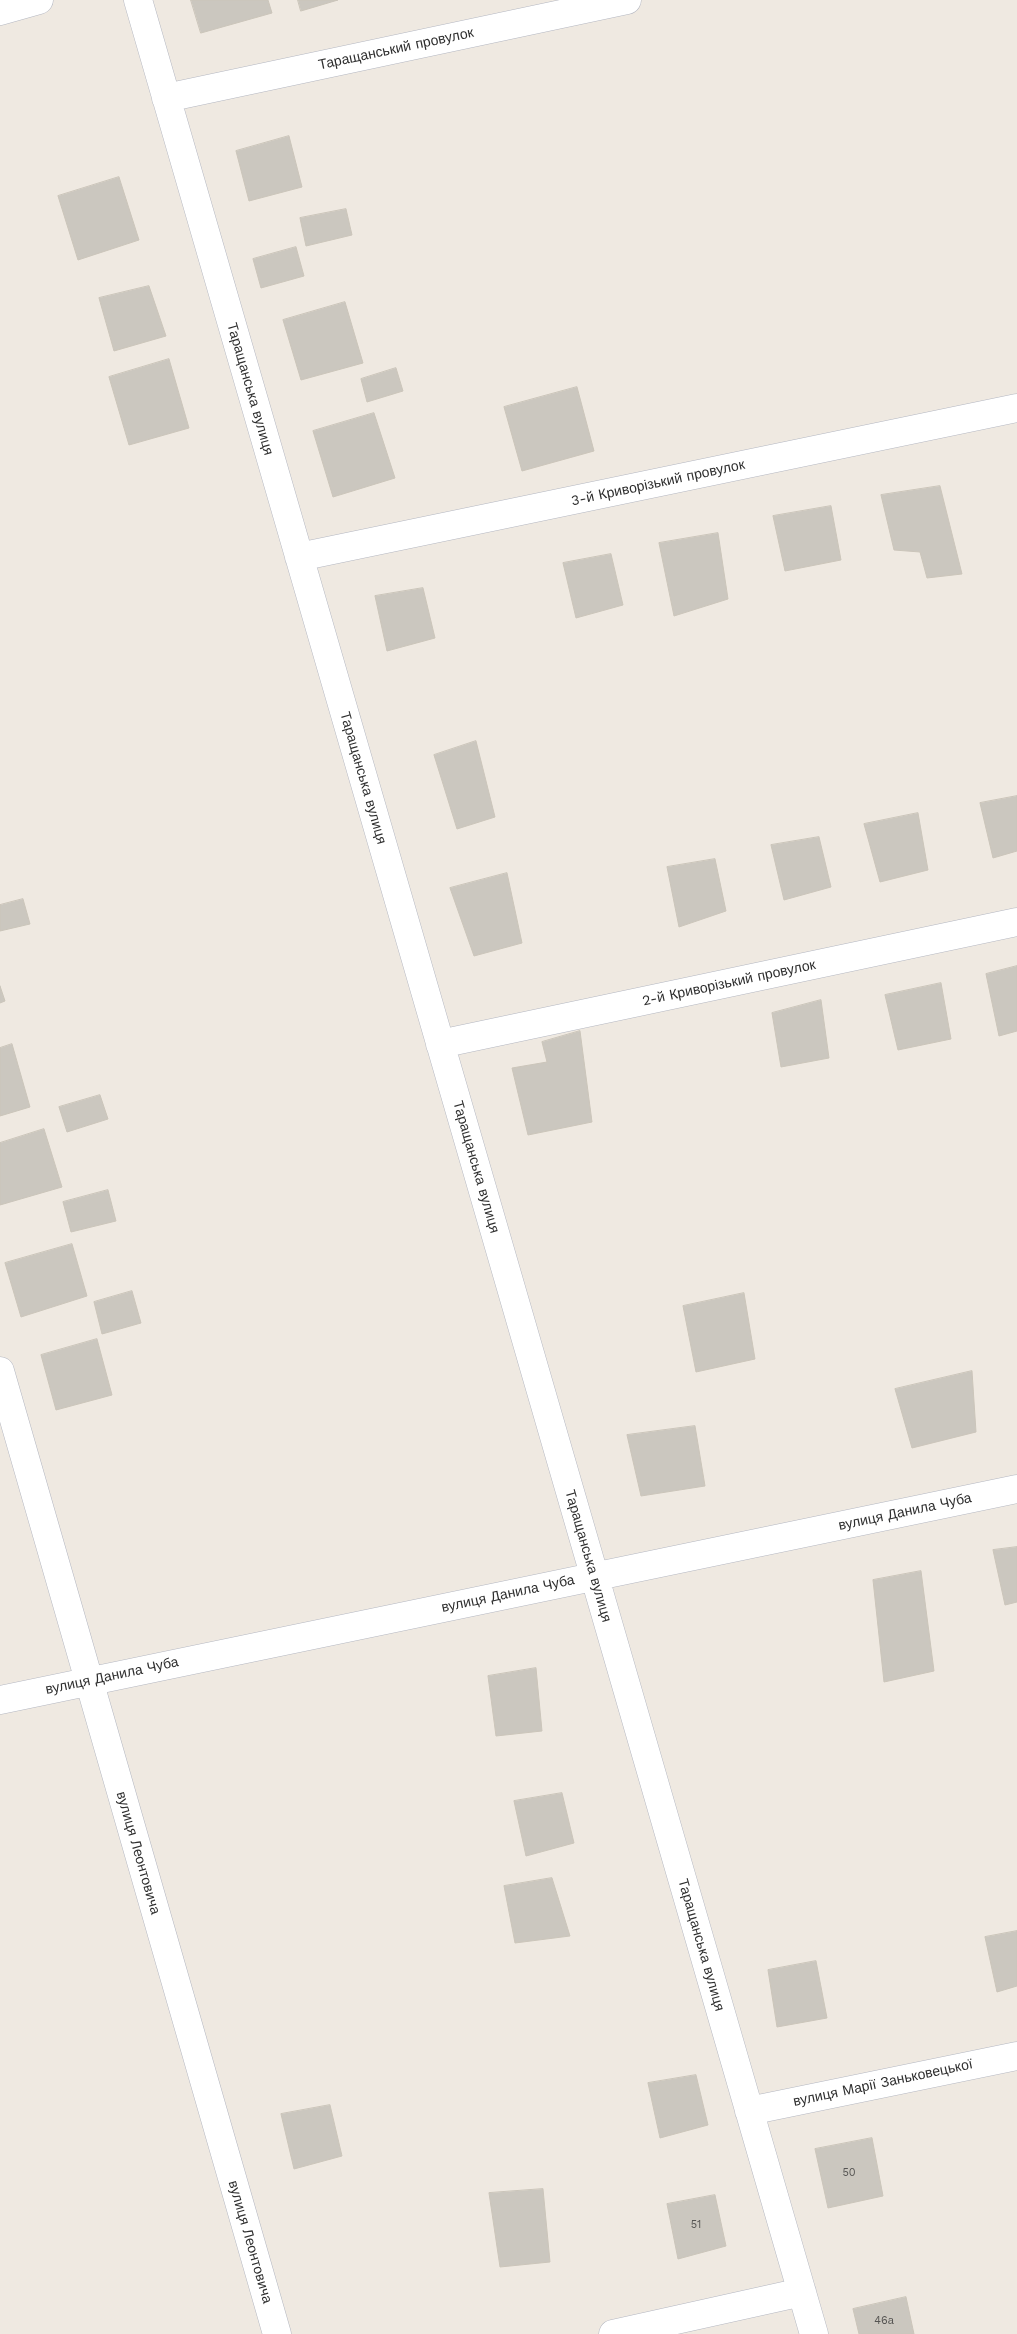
<!DOCTYPE html>
<meta charset="utf-8">
<style>
body{margin:0}
canvas{display:block;background:#efe9e1}
</style>
<canvas width="1017" height="2334"></canvas>
<script>
const ctx = document.querySelector('canvas').getContext('2d');
ctx.lineJoin = 'round';
function fillPath(path, color) { ctx.fillStyle = color; ctx.fill(path, 'evenodd'); }
function trace(path, color, width, dash) { ctx.strokeStyle = color; ctx.lineWidth = width; ctx.lineCap = dash ? 'butt' : 'round'; ctx.setLineDash(dash || []); ctx.stroke(path); }
function label(font, color, halo, rows, align = 'center') {
  ctx.font = font + ' "Work Sans",sans-serif'; ctx.lineWidth = 4; ctx.setLineDash([]); ctx.textBaseline = 'middle'; ctx.strokeStyle = halo; ctx.fillStyle = color; for (const [text, x, y, turn = 0] of rows) {
    ctx.save(); ctx.translate(x, y); ctx.rotate((+turn || 0) * Math.PI / 180); ctx.textAlign = isNaN(turn) ? turn : align; if (halo) ctx.strokeText(text, 0, 0); ctx.fillText(text, 0, 0); ctx.restore();
  }
}
const building = new Path2D(`
 M191,0H268L272,13L201,33Z
 M298,0H338L301,11Z
 M289,136L302,187L249,201L236,151Z
 M119,177L139,240L78,260L58,196Z
 M346,209L352,235L306,246L300,218Z
 M296,247L304,276L261,288L253,259Z
 M149,286L166,336L114,351L99,298Z
 M345,302L363,363L301,380L283,320Z
 M169,359L189,428L129,445L109,377Z
 M396,368L403,391L367,402L361,379Z
 M577,387L594,451L522,471L504,407Z
 M374,413L395,478L333,497L313,431Z
 M940,486L962,574L927,578L920,552L894,550L881,495Z
 M831,506L841,560L785,571L773,516Z
 M718,533L728,599L674,616L659,543Z
 M611,554L623,605L576,618L563,563Z
 M423,588L435,638L387,651L375,596Z
 M476,741L495,817L457,829L434,755Z
 M1017,796V851L993,858L980,803Z
 M918,813L928,870L880,882L864,824Z
 M819,837L831,887L784,900L771,845Z
 M715,859L726,911L679,927L667,867Z
 M507,873L522,943L474,956L450,888Z
 M23,899L30,924L0,931V905Z
 M1017,966V1031L999,1036L986,974Z
 M941,983L951,1039L898,1050L885,995Z
 M0,986L5,1001L0,1003Z
 M821,1000L829,1058L781,1067L772,1013Z
 M580,1031L592,1122L528,1135L512,1068L547,1062L542,1042Z
 M12,1044L30,1107L0,1116V1048Z
 M100,1095L108,1119L67,1132L59,1107Z
 M44,1129L62,1187L0,1205V1143Z
 M108,1190L116,1221L71,1232L63,1202Z
 M72,1244L87,1296L21,1317L5,1263Z
 M132,1291L141,1323L102,1334L94,1302Z
 M744,1293L755,1359L696,1372L683,1306Z
 M97,1339L112,1395L56,1410L41,1355Z
 M972,1371L976,1432L912,1448L895,1389Z
 M695,1426L705,1486L641,1496L627,1435Z
 M1017,1547V1602L1005,1605L993,1550Z
 M921,1571L934,1671L884,1682L873,1580Z
 M536,1668L542,1731L496,1736L488,1676Z
 M562,1793L574,1843L526,1856L514,1801Z
 M552,1878L570,1936L515,1943L504,1886Z
 M1017,1931V1986L997,1992L985,1937Z
 M816,1961L827,2018L777,2027L768,1970Z
 M696,2075L708,2125L660,2138L648,2083Z
 M330,2105L342,2156L294,2169L281,2114Z
 M872,2138L883,2196L828,2208L815,2149Z
 M543,2189L550,2262L500,2267L489,2193Z
 M715,2195L726,2246L678,2259L667,2204Z
 M906,2297L914,2334H859L853,2309Z`);
fillPath(building, '#cbc7bf');
trace(building, '#cbc5ba', 1);
const street = new Path2D(`
 M138,0L814,2334
 M0,11L39,0
 M166,98L627,0
 M299,557L1017,408
 M440,1044L1017,922
 M0,1371L277,2334
 M0,1700L1017,1489
 M749,2111L1017,2056
 M613,2334L802,2292`);
trace(street, '#b4b7c1', 29);
trace(street, '#fff', 28);
label('11px', '#555452', null, [
 ["50",849,2173],
 ["51",696,2225],
 ["46а",884,2321]
]);
label('14px', '#2e2e2e', '#fff', [
 ["Таращанський провулок",396,49,-12],
 ["Таращанська вулиця",250,389,74],
 ["3-й Криворізький провулок",658,483,-12],
 ["Таращанська вулиця",363,778,74],
 ["2-й Криворізький провулок",729,983,-12],
 ["Таращанська вулиця",476,1167,74],
 ["вулиця Данила Чуба",905,1512,-12],
 ["Таращанська вулиця",588,1556,74],
 ["вулиця Данила Чуба",508,1594,-12],
 ["вулиця Данила Чуба",112,1676,-12],
 ["вулиця Леонтовича",138,1853,74],
 ["Таращанська вулиця",701,1945,74],
 ["вулиця Марії Заньковецької",883,2083,-12],
 ["вулиця Леонтовича",250,2242,74]
]);
</script>
